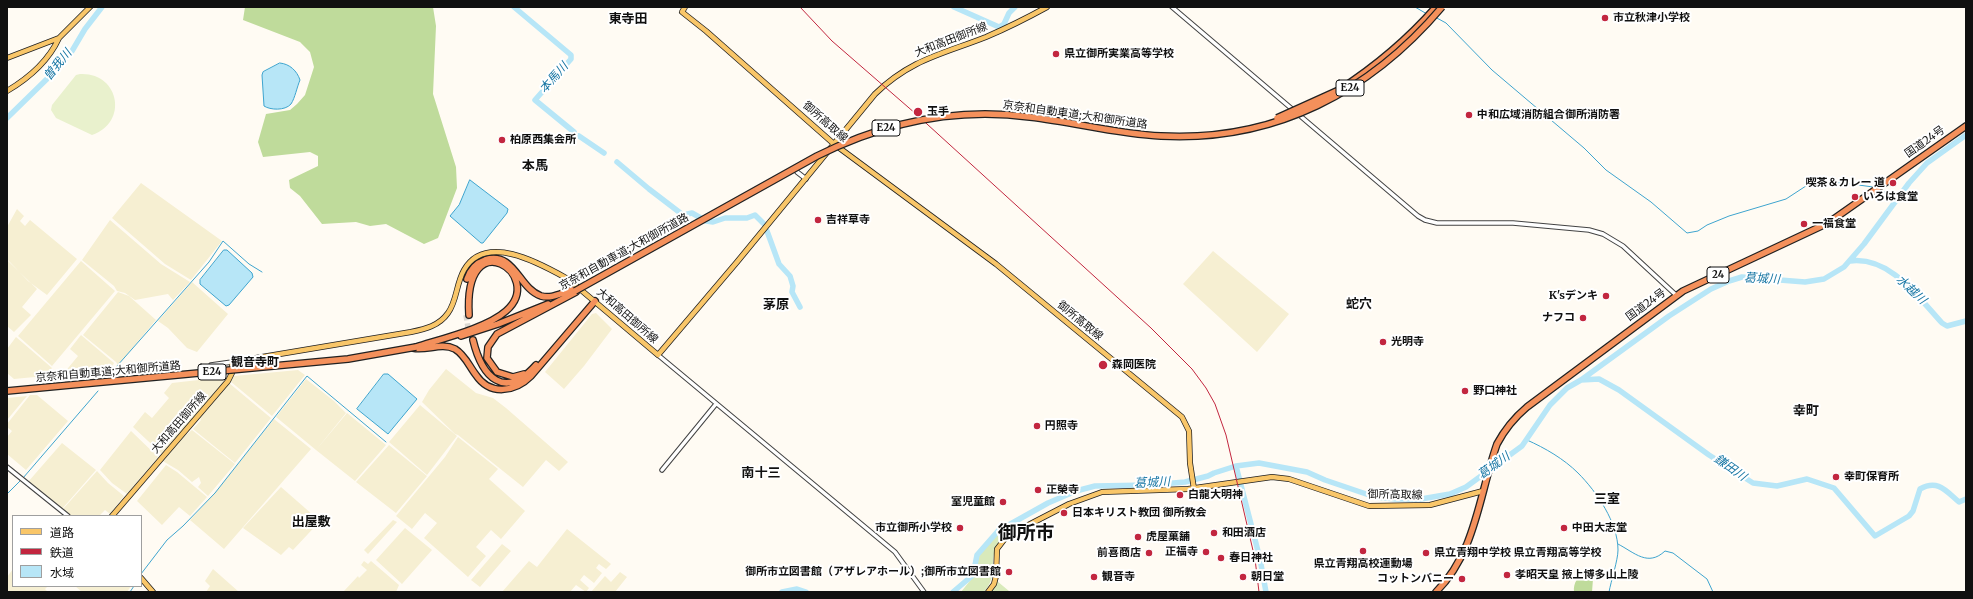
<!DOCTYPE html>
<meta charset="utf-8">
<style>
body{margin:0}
#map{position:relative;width:1973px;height:599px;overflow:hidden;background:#fffbf3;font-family:Merriweather,"Noto Sans JP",serif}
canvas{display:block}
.frame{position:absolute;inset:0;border:8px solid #101010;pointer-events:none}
.legend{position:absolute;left:12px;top:515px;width:130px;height:72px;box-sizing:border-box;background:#fff;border:1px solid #9f9f9f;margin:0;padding:5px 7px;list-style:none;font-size:12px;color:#101010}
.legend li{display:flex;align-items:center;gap:8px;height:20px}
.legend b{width:20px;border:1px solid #9f9f9f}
</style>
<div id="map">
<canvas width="1973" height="599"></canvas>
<div class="frame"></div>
<ul class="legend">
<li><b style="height:5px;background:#f9c669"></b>道路</li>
<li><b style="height:5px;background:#c2263f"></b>鉄道</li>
<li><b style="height:11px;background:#b7e6f7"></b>水域</li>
</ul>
</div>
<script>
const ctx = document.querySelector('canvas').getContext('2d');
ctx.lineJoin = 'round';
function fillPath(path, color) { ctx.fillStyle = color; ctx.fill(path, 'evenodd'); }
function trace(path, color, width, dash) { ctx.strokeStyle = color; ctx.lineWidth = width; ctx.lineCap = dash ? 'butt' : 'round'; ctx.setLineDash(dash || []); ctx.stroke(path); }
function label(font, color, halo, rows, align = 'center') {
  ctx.font = font + ' Merriweather,"Noto Sans JP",serif'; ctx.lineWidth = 4; ctx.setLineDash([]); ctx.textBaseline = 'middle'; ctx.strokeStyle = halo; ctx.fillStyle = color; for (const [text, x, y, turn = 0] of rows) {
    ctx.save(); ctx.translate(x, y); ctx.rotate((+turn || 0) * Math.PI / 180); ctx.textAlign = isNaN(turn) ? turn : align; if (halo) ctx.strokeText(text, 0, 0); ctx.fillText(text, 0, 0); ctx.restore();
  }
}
fillPath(new Path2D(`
 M141,183L222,241L191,280L165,264L112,218Z
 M17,209L24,216L20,221L25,226L30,220L77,259L47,295L28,281L7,259V227Z
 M110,220L161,264L190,282L173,300L168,294L135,300L125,293L117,291L114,286L82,260Z
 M1213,251L1289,314L1257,352L1183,284Z
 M7,260L37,289L22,307L31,315L14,332L7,326Z
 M81,261L115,291L52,366L18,336Z
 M192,282L228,314L197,352L187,348L168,328L158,321Z
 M118,292L129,296L156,320L118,365L116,362L83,335Z
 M596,313L612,329L584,366L564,389L545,372L592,314Z
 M81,335L114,363L111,369L64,373L78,356L70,349Z
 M16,337L52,368L45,376L14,379L7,373V349Z
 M446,369L476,393L493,398L506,408L568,462L559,471L546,460L523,487L458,435L455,434L422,402L429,390Z
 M298,370L305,375L272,416L230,381L234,376Z
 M225,377L226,379L162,454L133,427L145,412L152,418L169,398L164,393L172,383Z
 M306,379L334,401L346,413L316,450L276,417Z
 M229,383L271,418L235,463L193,429L201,420L199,417Z
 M30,395H37L68,421L26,470L7,454V437L12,431L7,427V424Z
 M27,396L7,420V398Z
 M420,405L457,436L427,475L389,442Z
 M347,413L386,445L355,481L316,450Z
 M274,419L311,449L224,549L190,520L214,494Z
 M192,430L235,464L208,496L198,487L201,483L199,477L192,482L178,470L161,460L177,442Z
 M131,431L158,457L127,494L112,483L100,470Z
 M458,437L498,469L489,479L525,511L501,539L491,530L476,547L486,556L468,577L424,538L437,523L425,513L412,529L396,516L445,457Z
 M62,443L96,470L62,509L28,482Z
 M389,445L427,476L396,513L356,482Z
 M166,465L177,472L207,497L190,516L179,507L162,525L137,501Z
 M97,471L108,483L124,496L110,514L105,510L99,516H71L63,509Z
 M281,487L313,515L322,519L293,550L289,547L281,555L243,528Z
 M393,520L397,522L368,554L364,550Z
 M405,528L432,550L402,584L376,560Z
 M567,529L611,564L606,569L599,564L596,568L602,573L594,583L584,575L580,580L589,588L586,592L576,585L570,592H502L529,561L537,567Z
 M502,544L511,551L480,587L471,580Z
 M364,561L368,564L371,561L399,585L396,592L344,591L358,576L359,578L367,570L361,565Z
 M13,569V586H48L45,589L48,592H7V577Z
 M213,569L239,592H206L210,586L205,581Z
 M620,572L627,577L615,592H591L605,576L611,582Z
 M75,586H131L127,592H82Z`), '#f6efd2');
fillPath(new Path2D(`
 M997,535L1001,539C986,557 1000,575 984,592H961L976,573C974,556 985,545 997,535Z
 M997,581L1009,591L1008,592H991Z`), '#d9eabb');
fillPath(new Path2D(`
 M245,7H433L436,26L433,94L456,167L457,188L438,238L424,244L386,224L370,226L356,222L322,224L300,196L290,188L289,180L318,166V156L310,152L263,157L258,142L266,114L290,110L297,104L305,95L314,67L310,52L300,42L243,20Z
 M1585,572L1591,573L1593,579L1592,592H1574C1573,583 1578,576 1585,572Z`), '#bfdb9b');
fillPath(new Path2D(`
 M80,74C119,72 129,122 92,135L56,118L51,110L52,105L76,75Z`), '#e9f1cd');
const water = new Path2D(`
 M280,63C290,64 297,71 300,80C297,87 295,98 291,104C285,111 270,110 264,106L262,75L263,72Z
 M470,180L508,209L507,213L483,243H481L450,216L459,205Z
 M224,250H227L252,273L253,277L229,305L226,306L200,284V280Z
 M384,374H388L417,399L388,434L357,409Z`);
fillPath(water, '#b7e6f7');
trace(water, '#3ea4ce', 1);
trace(new Path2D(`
 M1415,7L1427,14
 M1435,17L1446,23L1492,70L1584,148L1606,170L1651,202L1687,233L1698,231L1707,225L1729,216L1786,199L1812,182L1844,183L1873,187
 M1882,191L1887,193L1886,196
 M117,366L209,262L223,241L249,264L262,272
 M1527,440C1545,448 1564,459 1578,473C1597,492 1618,523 1618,550C1618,560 1611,581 1609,592
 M23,478L98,391
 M7,494L21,480
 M1618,544C1635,553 1648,567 1665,551L1673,553L1707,579L1713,592
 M141,574L167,540L183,526L215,493L307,376L386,442
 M130,592L134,586`), '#3ea4ce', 1);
trace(new Path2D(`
 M514,7L571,55V59L535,100L574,132
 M954,7L999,27L1004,24L1009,13L1015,7
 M7,118L51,75L72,51L85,29L102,7
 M579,136L604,153
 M617,162L649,189L683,215L692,213L706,221L713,222L725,218H747L755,215L765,225
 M767,231L779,264L790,276L793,286L792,292L800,307
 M1850,261C1890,256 1918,297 1942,323L1947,326L1966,321
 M1581,380L1599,379L1619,390L1709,455L1753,483L1777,486L1807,479L1834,488L1875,536L1909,516L1913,511L1920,489C1938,479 1946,491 1959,502L1966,499
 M1236,466L1260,559L1266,592
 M782,592L797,589L806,592
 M953,592L973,575L977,555L998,531L1048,503L1076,491L1095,486L1150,485L1185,482L1208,476L1214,473L1236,466L1259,463L1307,472L1325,480L1375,497L1395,499H1421L1450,494L1466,487L1522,446L1550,405L1567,388L1581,380L1669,316L1711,289L1729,281L1742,277L1805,282L1824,279L1844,267L1864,244L1909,183L1927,163L1966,135`), '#b7e6f7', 5.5);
trace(new Path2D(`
 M466,315L470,340`), '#dbd8d1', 5.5, [5.5, 3]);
const minor = new Path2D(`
 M1172,7L1418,216L1425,220L1437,223H1513L1589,230L1603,234L1623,246L1677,296
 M797,172L806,179
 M658,355L895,552L924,592
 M211,365L232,362
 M7,467L68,516
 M662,470L716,404`);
const major = new Path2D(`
 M685,7L682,12L706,31L834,144L996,264L1182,417L1189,431L1190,463L1194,489
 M7,58L59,38L90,7
 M7,91C29,78 48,62 59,38
 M112,516L228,381L232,373V362L411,332C425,329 439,326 448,313C457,301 456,284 464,270C486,232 541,264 568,279L658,355L737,262L875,94C911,59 943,54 986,37C1007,28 1027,18 1047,7
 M141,578L153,592
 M988,592L994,584L996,576L997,549L1007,536L1069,504L1102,492L1188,489L1272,477L1289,479L1369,506L1430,505L1483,491`);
const highway = new Path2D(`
 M1339,90C1376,66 1407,40 1436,7
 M467,279C470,270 476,263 485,260C515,251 518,288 541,296C554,300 566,289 579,289
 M461,336L498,324L548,304
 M473,340C482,377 504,401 536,365
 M416,347C441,339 487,328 506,311C547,275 463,220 469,315
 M413,348C427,351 441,342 455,349C465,355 469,366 476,375C490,396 515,392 531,376L595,301
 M524,374L513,377L497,372L487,358L488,347L497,334L576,292
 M1436,592C1476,552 1479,495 1497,444C1505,429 1514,418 1527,407L1683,291L1828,223L1966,126`);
trace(minor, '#434343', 5.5);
trace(major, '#212121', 6);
trace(highway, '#212121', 8);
trace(minor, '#fff', 3.5);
trace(major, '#f9c669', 4.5);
trace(highway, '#f4905b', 5.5);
trace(new Path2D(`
 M800,7L832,41L916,114L1151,328L1192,369L1206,388L1215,404L1226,435L1255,559L1259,592`), '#c2263f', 1);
const highwayBridge = new Path2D(`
 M1277,118L1339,90
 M575,291L817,156C885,122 955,107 1030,117C1074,122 1117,134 1161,136C1275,142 1370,92 1442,7
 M7,391L348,359L416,347`);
trace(highwayBridge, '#212121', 8, []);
trace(highwayBridge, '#f4905b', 5.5);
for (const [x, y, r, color] of [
 [1605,18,4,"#c2263f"],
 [1056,54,4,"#c2263f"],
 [918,112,5,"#c2263f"],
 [1469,115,4,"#c2263f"],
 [502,140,4,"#c2263f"],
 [1893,183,4,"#c2263f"],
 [1855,197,4,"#c2263f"],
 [818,220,4,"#c2263f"],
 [1804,224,4,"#c2263f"],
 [1606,296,4,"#c2263f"],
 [1583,318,4,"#c2263f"],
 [1383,342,4,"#c2263f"],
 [1103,365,5,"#c2263f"],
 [1465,391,4,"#c2263f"],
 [1037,426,4,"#c2263f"],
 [1836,477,4,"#c2263f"],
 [1038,490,4,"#c2263f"],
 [1180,495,4,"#c2263f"],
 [1003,502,4,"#c2263f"],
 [1064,513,4,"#c2263f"],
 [960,528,4,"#c2263f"],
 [1564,528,4,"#c2263f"],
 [1214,533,4,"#c2263f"],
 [1138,537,4,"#c2263f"],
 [1363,551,4,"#c2263f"],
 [1206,552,4,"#c2263f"],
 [1149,553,4,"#c2263f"],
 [1426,553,4,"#c2263f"],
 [1221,558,4,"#c2263f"],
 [1009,572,4,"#c2263f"],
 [1507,575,4,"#c2263f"],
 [1094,577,4,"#c2263f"],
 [1243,577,4,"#c2263f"],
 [1462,579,4,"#c2263f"]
]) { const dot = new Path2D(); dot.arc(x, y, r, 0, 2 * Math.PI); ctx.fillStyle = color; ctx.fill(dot); trace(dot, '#fff', 1.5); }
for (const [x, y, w] of [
 [1350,88,28],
 [886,128,28],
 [1718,275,22],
 [212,372,28]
]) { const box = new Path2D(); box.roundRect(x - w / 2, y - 8, w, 16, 3); ctx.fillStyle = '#fff'; ctx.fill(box); trace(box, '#101010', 1); }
label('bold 10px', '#101010', null, [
 ["E24",1350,88],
 ["E24",886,128],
 ["24",1718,275],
 ["E24",212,372]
]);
label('bold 11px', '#101010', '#fff', [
 ["市立秋津小学校",1613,18],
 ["県立御所実業高等学校",1064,54],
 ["玉手",927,112],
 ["中和広域消防組合御所消防署",1477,115],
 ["柏原西集会所",510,140],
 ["喫茶＆カレー 道",1885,183,"right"],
 ["いろは食堂",1863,197],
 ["吉祥草寺",826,220],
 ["一福食堂",1812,224],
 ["K'sデンキ",1598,296,"right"],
 ["ナフコ",1575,318,"right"],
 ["光明寺",1391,342],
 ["森岡医院",1112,365],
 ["野口神社",1473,391],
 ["円照寺",1045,426],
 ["幸町保育所",1844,477],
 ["正榮寺",1046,490],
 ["白龍大明神",1188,495],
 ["室児童館",995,502,"right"],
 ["日本キリスト教団 御所教会",1072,513],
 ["市立御所小学校",952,528,"right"],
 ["中田大志堂",1572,528],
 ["和田酒店",1222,533],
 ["虎屋菓舗",1146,537],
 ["正福寺",1198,552,"right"],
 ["前喜商店",1141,553,"right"],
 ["県立青翔中学校 県立青翔高等学校",1434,553],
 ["春日神社",1229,558],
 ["県立青翔高校運動場",1363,564,"center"],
 ["御所市立図書館（アザレアホール）;御所市立図書館",1001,572,"right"],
 ["孝昭天皇 掖上博多山上陵",1515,575],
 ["観音寺",1102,577],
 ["朝日堂",1251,577],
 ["コットンバニー",1454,579,"right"]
], 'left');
label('11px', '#101010', '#fff', [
 ["大和高田御所線",951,40,-21],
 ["京奈和自動車道;大和御所道路",1075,115,8],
 ["御所高取線",825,122,41],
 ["国道24号",1925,142,-35],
 ["京奈和自動車道;大和御所道路",624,252,-29],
 ["国道24号",1646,305,-36],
 ["大和高田御所線",627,316,41],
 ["御所高取線",1080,321,39],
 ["京奈和自動車道;大和御所道路",108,372,-5],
 ["大和高田御所線",179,423,-49],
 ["御所高取線",1395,495,1]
]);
label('italic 12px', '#1776a4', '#fff', [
 ["曽我川",58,65,-51],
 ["本馬川",554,78,-48],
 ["葛城川",1762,279,3],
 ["水越川",1911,290,43],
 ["葛城川",1494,466,-36],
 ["鎌田川",1730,468,35],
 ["葛城川",1152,483,-3]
]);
label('bold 12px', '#101010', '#fff', [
 ["観音寺町",255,363]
]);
label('bold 13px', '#101010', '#fff', [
 ["東寺田",628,19],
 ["本馬",535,166],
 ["蛇穴",1359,304],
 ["茅原",776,305],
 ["幸町",1806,411],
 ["南十三",761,473],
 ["三室",1607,499],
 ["出屋敷",311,522]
]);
label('bold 19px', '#101010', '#fff', [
 ["御所市",1026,534]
]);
</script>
